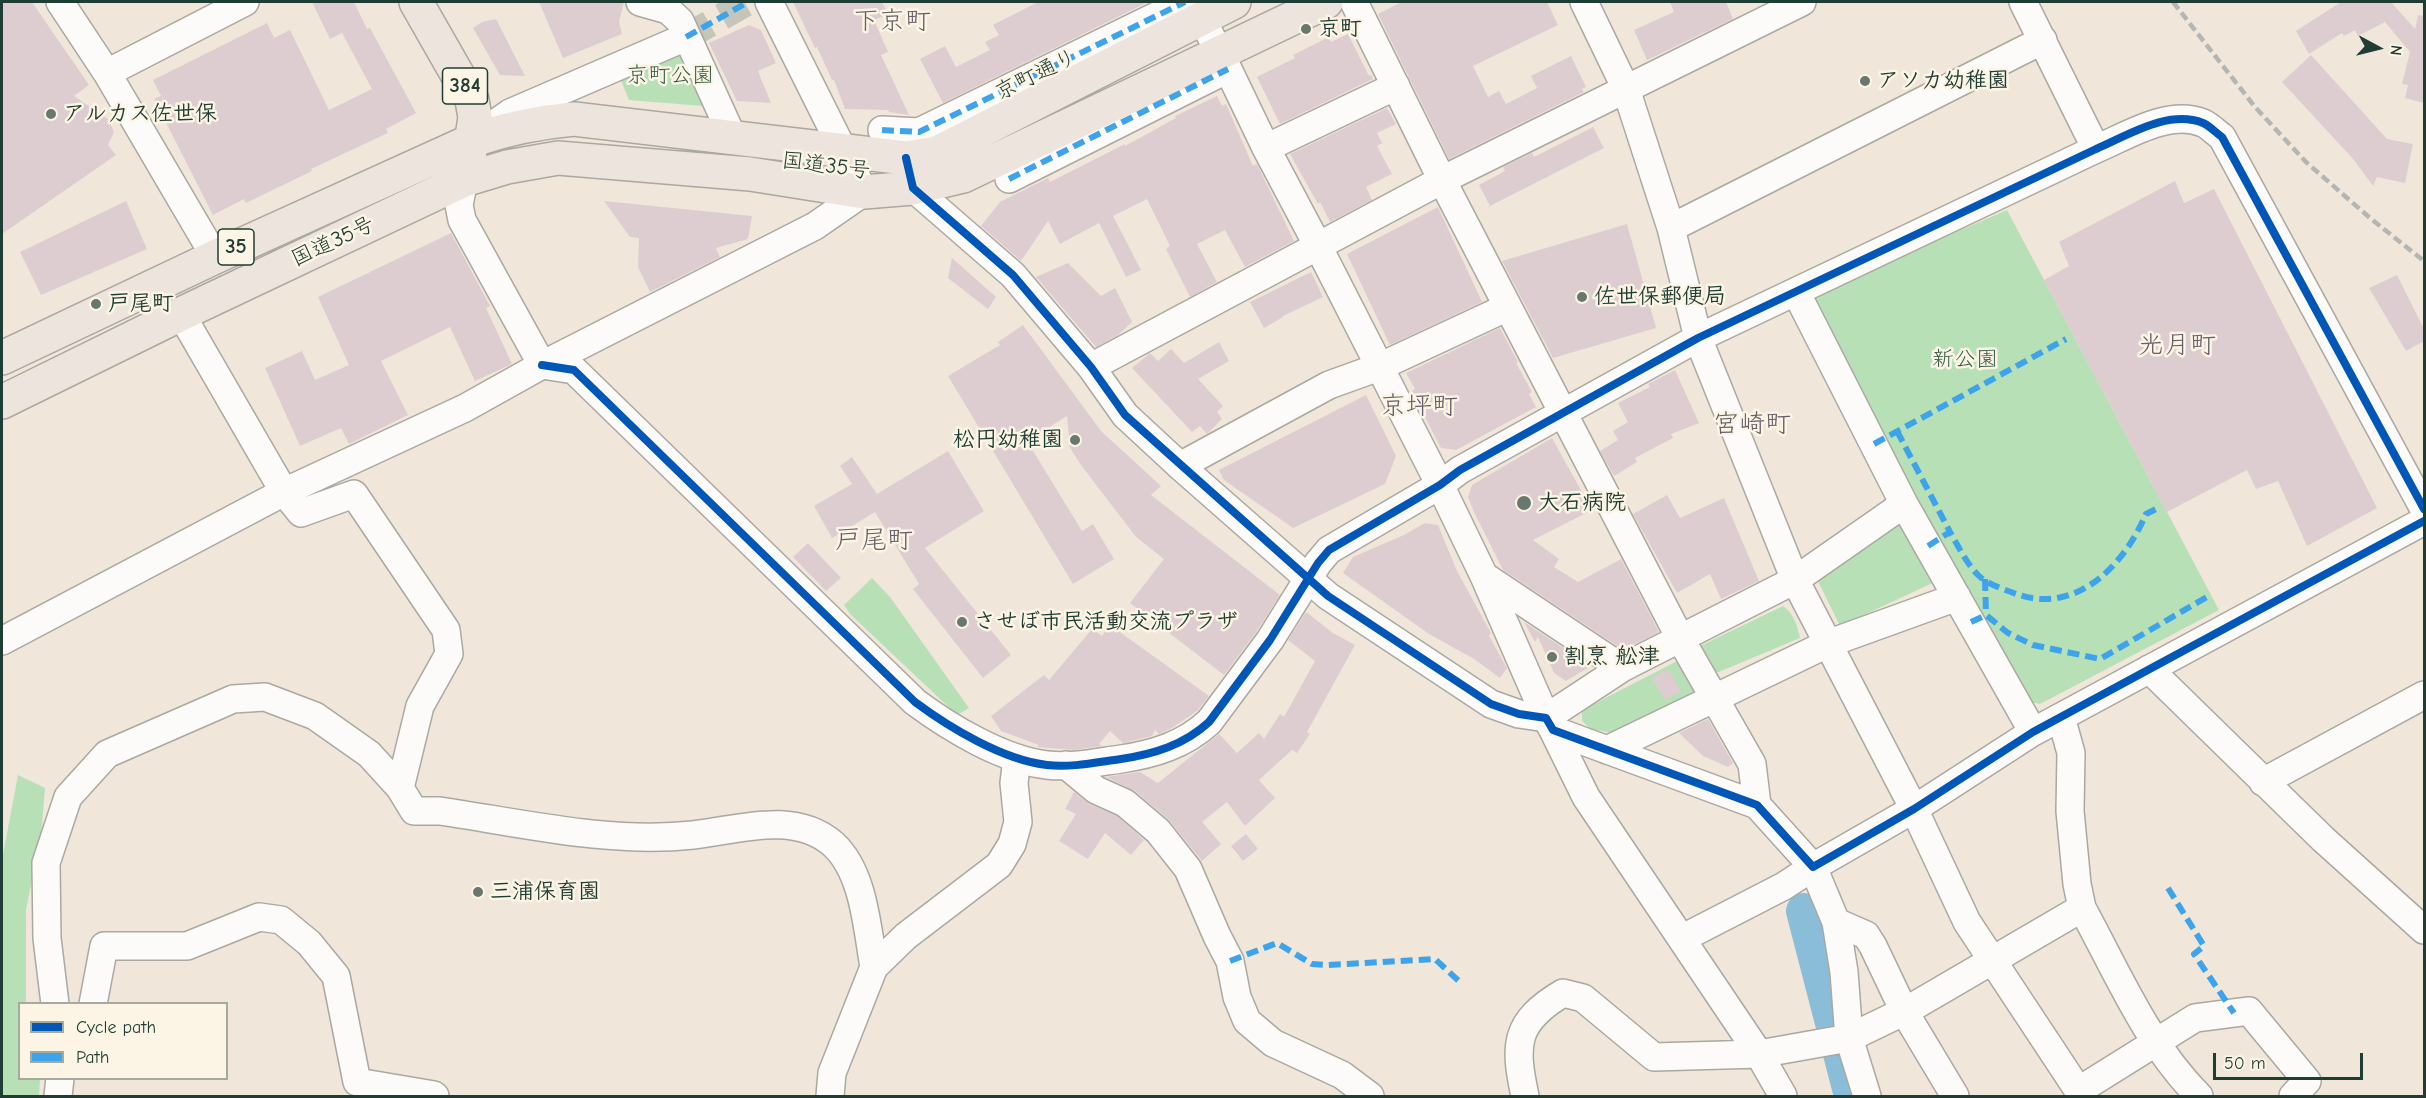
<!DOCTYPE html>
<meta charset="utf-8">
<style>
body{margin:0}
#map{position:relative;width:2426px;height:1098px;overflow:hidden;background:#f0e7da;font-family:"Comic Neue",sans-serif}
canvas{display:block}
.frame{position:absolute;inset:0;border:3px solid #1f3d34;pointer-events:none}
.legend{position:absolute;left:18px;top:1002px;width:210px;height:78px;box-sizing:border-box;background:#fcf5e5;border:2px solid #a4ab9e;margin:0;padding:8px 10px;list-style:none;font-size:18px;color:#1f3d34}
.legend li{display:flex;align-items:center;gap:12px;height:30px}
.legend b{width:30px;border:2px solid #a4ab9e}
.north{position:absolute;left:2348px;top:18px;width:60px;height:60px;-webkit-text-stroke:4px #fcf5e5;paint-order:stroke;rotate:97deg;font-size:16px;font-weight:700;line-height:24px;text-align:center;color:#1f3d34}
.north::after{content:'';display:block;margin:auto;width:21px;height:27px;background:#1f3d34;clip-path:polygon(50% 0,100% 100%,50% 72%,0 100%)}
.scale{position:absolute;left:2213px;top:1053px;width:150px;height:27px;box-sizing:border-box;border:3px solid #1f3d34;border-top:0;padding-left:8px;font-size:18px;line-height:21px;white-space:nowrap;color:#1f3d34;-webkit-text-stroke:4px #fcf5e5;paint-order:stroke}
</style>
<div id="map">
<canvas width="2426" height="1098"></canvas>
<div class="frame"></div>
<ul class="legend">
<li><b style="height:8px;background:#0057b8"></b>Cycle path</li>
<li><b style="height:8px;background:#3da4eb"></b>Path</li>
</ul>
<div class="north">N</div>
<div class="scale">50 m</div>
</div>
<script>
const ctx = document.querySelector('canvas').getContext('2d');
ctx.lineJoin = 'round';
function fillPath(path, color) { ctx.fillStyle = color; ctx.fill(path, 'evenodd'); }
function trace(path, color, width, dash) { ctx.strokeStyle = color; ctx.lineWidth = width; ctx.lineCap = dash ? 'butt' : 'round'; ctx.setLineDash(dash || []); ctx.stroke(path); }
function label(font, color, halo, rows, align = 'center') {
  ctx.font = font + ' "Comic Neue","Klee One",sans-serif'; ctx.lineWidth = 5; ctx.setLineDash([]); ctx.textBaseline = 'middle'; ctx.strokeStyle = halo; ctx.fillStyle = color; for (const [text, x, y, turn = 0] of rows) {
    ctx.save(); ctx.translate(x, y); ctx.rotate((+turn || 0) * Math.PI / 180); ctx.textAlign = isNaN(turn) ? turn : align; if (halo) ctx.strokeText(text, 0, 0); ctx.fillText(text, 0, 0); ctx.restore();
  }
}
fillPath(new Path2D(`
 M686,49L715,107L629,100L617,71Z
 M2007,210L2219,610L2040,704L2025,701L1932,524L1812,307L1817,292Z
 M1903,521L1937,581L1840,626L1815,575Z
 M872,578L890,597L969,708L957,715L850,614L844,605Z
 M1783,606C1793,612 1798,627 1800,638L1714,674L1698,647Z
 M1679,660L1697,690L1612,733L1591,729L1582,721V711L1588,707Z
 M18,775L45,788L41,837L26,909V1003L20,1004V1078L40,1079L39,1096H2V860Z`), '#b8e0b7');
trace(new Path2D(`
 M1804,911L1852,1096`), '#8abed8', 36);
fillPath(new Path2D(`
 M2,2H32L89,85L74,96L108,119L114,132L108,145L116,155L2,234Z
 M312,2H354L367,29L370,28L416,113L386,129L388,133L311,169L312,171L246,203L244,199L213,215L154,99L161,96L153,80L267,23L274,38L290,30L329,110L372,89L342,33L330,39Z
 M539,2H624L619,22L622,34L563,58Z
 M793,2H882L888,14L874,20L888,52L881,55L909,115L889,112L888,110L845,109L834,80H832L817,47L815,48Z
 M1038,2H1148L943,103L920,59L945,46L956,67L990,50L985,42L999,35L993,25Z
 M1402,2H1547L1558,25L1473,66L1488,97L1499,91L1506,104L1537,88L1531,76L1571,56L1586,87L1582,89L1584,92L1449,159L1378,14Z
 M1670,2H1726L1733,19L1647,60L1634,30L1674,12Z
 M2341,2H2391L2415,29L2418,15L2424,16V103L2405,98L2408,85L2402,84L2410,52L2385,22L2358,36L2355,30L2344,36L2342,33L2309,54L2296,31Z
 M496,19L525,76L500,75L473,28L482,22Z
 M749,25L761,30L776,63L758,71L771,103L737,101L709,43Z
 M1348,34L1369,76L1371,74L1373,79L1280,124L1257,77L1295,58L1293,55L1329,37L1331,42Z
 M2311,55L2387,139L2413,144L2405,183L2377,177L2373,186L2354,160L2282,82Z
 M1217,96L1222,106L1226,104L1253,166L1257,164L1294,241L1245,267L1225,230L1197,244L1217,282L1190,297L1166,249L1170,246L1147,199L1113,216L1141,270L1126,277L1099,223L1060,244L1048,221L1021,261L981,226L1000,202L1048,178L1050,182L1125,144V146L1176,118L1175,116Z
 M1387,108L1396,124L1377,133L1382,143L1377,146L1392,174L1366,187L1372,200L1330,222L1320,202L1318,204L1290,154Z
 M1593,127L1604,148L1490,206L1479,185L1505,171L1503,167L1532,153L1534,157Z
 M2175,181L2184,203L2214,189L2377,508L2307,546L2278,481L2256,489L2247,470L2167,512L2044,280L2069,266L2059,242Z
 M126,201L147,249L41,295L20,252Z
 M604,201L752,216L748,239L716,248L720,257L650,292L638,267L639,238L630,237Z
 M1438,207L1482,302L1390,345L1347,254Z
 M1627,224L1656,328L1553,358L1502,261Z
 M451,233L490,306L486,308L512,364L475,381L450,327L381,361L408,415L349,444L341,428L300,446L265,368L302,351L315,380L349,365L318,297Z
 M952,258L996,297L988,309L948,278Z
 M1068,263L1101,296L1115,288L1132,322L1118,335L1096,347L1036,277Z
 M1311,272L1323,297L1283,316V317L1264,328L1250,302Z
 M2397,275L2424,329V341L2406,351L2369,288Z
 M1023,325L1101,431L1161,486L1151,495L1280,595L1257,631L1224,675L1130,603L1164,559L1136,537L1081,465L1070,448L1067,416L1027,441L1082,531L1093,524L1114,559L1073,584L948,376L1000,345L998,342Z
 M1500,328L1518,362L1516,363L1532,392L1529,394L1536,407L1456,450L1441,448L1420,408L1421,407L1412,390L1415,389L1406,373Z
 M1219,342L1229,361L1198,379L1223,406L1217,412L1222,419L1207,434L1200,426L1192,432L1132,368L1150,353L1158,361L1171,349L1184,363Z
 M1675,370L1699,423L1671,434L1673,438L1635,458L1637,462L1614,476L1600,451L1618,440L1613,431L1628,422L1618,403L1650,387L1648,384Z
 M1366,395L1396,456L1385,484L1293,528L1224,480L1219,470Z
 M1552,438L1592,510L1533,540L1559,559L1554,567L1578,582L1621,559L1659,632L1623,650L1503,570L1474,512L1468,497L1472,485Z
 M948,451L984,511L925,548L1011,655L983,678L913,589L919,584L875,512L832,538L814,506L852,484L840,466L852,457L877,494Z
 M1667,495L1680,518L1724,498L1759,581L1721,599L1710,574L1677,593L1633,514Z
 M1425,523L1438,525L1457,571L1491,633L1489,636L1507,668L1500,678L1474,659L1429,634L1343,573L1353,557L1404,535Z
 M808,543L841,578L826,591L793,557Z
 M1306,612L1333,633L1355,645L1307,732L1310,734L1297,753L1292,750L1259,780L1275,798L1245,826L1227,802L1202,822L1221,844L1202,861L1168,819L1135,791L1106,777L1140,772L1158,783L1219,734L1237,753L1259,733L1264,739L1280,714L1284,717L1315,661L1288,640Z
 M1524,622L1591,666L1566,681L1554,673L1538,637L1535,642Z
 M1110,625L1209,696L1197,711L1172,728L1159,734L1155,730L1152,736L1123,743L1110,731L1099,744L1102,746L1074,750L1037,747L1039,745L1001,731L991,716L1044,675L1049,680L1092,629L1102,636Z
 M1668,669L1681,691L1665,700L1652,678Z
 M1708,719L1733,763L1728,767L1703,756L1679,733Z
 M1074,792L1089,804L1117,816L1144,840L1131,855L1105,833L1088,859L1059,841L1076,814L1065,809Z
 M1246,834L1258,849L1243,861L1231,846Z`), '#decdd0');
trace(new Path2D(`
 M686,37L748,2`), '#c6c5b9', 27, [27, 14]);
const minor = new Path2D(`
 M60,2L107,73L215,257
 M640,2L668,10L680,21L733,138
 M1193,2L1228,69L1266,148L1319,248L1440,485L1484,576L1546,718L1622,668L1795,580L1904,504
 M1354,2L1442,180L1680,638L1752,764L1757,805
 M1584,2L1626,89L1671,228L1698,338L1795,580L1914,809L1967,922L2082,1096
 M2023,2L2096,149
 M107,73L245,2
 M882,130L919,132L1185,2
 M483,132L510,113L686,37
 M1266,148L1396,86
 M909,172L913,188L1013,275L1091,367L1125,415L1180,466L1328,596L1491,704L1519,714L1546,718L1553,730L1757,805L1813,867L1914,809L2033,732L2424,521
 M1009,179L1228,69
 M464,180L459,205L462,220L542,365
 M1671,228L2043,40
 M1796,292L1904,504L2033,732
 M181,314L284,492L301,513L354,494L446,630L449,654L420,706L400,788L414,811H440C522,823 609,844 693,835C738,830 794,810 833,844C864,872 867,928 874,967
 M542,365L574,370L915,702C950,728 1003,760 1047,765C1071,768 1098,762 1121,759C1154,754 1184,745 1209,722L1270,640L1318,563L1329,550L1440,485L1460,470L1698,338L2096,149C2127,136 2168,109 2203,123C2210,126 2216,133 2222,137L2424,509
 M1091,367L1442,180L1802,2
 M1180,466L1329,385L1379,367L1508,307
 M1484,576L1622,668
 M2,641L284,492L465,408L542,365L815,226L864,192L769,2
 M2149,669L2323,839L2424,930
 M2061,717L2071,753L2070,811L2077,884L2082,908C2117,972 2147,1044 2199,1096
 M1553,730L1586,797L1759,1054L1783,1096
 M1607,750L1827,644L1957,597
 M1066,765L1096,790L1125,803L1158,831L1188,869L1217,936L1230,961L1237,997L1247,1021L1273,1043L1342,1075L1370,1096
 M2263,782L2424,695
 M1836,922L1866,935L1873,946L1904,1011L1955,1096
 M1683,938L1784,886L1813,867L1836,922L1844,972L1849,1038L1867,1096
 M55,1004L47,938L46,863L68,797L107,754L233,699L265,697L315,716L369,754L400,788
 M93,1004L104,946H187L259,917L281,920L309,943L336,976L357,1082L434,1095L435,1096
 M2078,1091L2195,1018L2249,1011L2307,1081L2293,1096
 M58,1096L60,1078
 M830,1096L832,1073L874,967L906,936L999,865L1012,844L1018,822L1014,783L1017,758
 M1525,1096C1514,1045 1514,1022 1563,993L1583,998L1654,1057L1759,1054L1849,1038L1909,1009L2082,908`);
const highway = new Path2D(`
 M416,2L472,100L475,117L469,158
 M2,358L215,257L473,140C506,129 539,122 574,119L906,158L937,153L1234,2
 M2,402L181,314L464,180L507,167L558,158L750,174L864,192L913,188L963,176L1326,2`);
trace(minor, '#aaa8a0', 30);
trace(highway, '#aaa8a0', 36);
trace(minor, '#fdfbf9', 27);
trace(highway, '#ede5dd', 33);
trace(new Path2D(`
 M2173,2L2255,107L2306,162L2370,218L2424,261`), '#b4b6b3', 4.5, [9, 4.5]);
trace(new Path2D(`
 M686,37L748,2
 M882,130L919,132L1185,2
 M1009,179L1228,69
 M1897,431L1950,532
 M1874,444L2066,339
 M1928,546L1950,532C1958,546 1967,564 1978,575C1986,583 2000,588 2011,592C2073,618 2123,568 2146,514L2158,508
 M1985,579L1986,615
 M1971,622L1986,615L2008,633L2033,645L2100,659L2207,597
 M2168,888L2204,946L2194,954L2234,1013
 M1230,961L1277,943L1312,964L1328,965L1435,959L1462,984`), '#3da4eb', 6, [12, 6]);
trace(new Path2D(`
 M906,158L913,188L1013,275L1091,367L1125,415L1328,596L1491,704L1519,714L1546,718L1553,730L1757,805L1813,867L1914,809L2033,732L2424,521
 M542,365L574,370L915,702C950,728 1003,760 1047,765C1071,768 1098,762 1121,759C1154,754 1184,745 1209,722L1270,640L1318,563L1329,550L1440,485L1460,470L1698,338L2096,149C2127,136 2168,109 2203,123C2210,126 2216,133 2222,137L2424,509`), '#0057b8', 8);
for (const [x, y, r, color] of [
 [1306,29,6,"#68786e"],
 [1865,81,6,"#68786e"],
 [51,114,6,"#68786e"],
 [1582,297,6,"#68786e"],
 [96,304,6,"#68786e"],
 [1075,440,6,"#68786e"],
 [1524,503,8,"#68786e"],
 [962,622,6,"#68786e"],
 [1552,657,6,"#68786e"],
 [478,892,6,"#68786e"]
]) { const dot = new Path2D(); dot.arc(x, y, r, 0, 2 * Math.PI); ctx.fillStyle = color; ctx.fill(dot); trace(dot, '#fcf5e5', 2); }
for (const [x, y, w] of [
 [465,86,45],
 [236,247,36]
]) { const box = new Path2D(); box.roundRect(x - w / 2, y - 18, w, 36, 4.5); ctx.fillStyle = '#fcf5e5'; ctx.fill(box); trace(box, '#1f3d34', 1.5); }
label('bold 21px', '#1f3d34', null, [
 ["384",465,86],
 ["35",236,247]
]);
label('bold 22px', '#1f3d34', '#fcf5e5', [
 ["京町",1318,29],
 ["アソカ幼稚園",1877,81],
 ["アルカス佐世保",63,114],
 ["佐世保郵便局",1594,297],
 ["戸尾町",108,304],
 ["松円幼稚園",1063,440,"right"],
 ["大石病院",1538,503],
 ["させぼ市民活動交流プラザ",974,622],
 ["割烹 舩津",1564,657],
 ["三浦保育園",490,892]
], 'left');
label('22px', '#1f3d34', '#fcf5e5', [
 ["京町通り",1036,75,-26],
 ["国道35号",826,166,7],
 ["国道35号",333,242,-25]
]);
label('22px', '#355d48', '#fcf5e5', [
 ["京町公園",670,76],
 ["新公園",1965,360]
]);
label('26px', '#65606a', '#fcf5e5', [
 ["下京町",892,22],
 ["光月町",2177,346],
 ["京坪町",1419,407],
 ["宮崎町",1752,425],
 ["戸尾町",874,541]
]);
</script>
